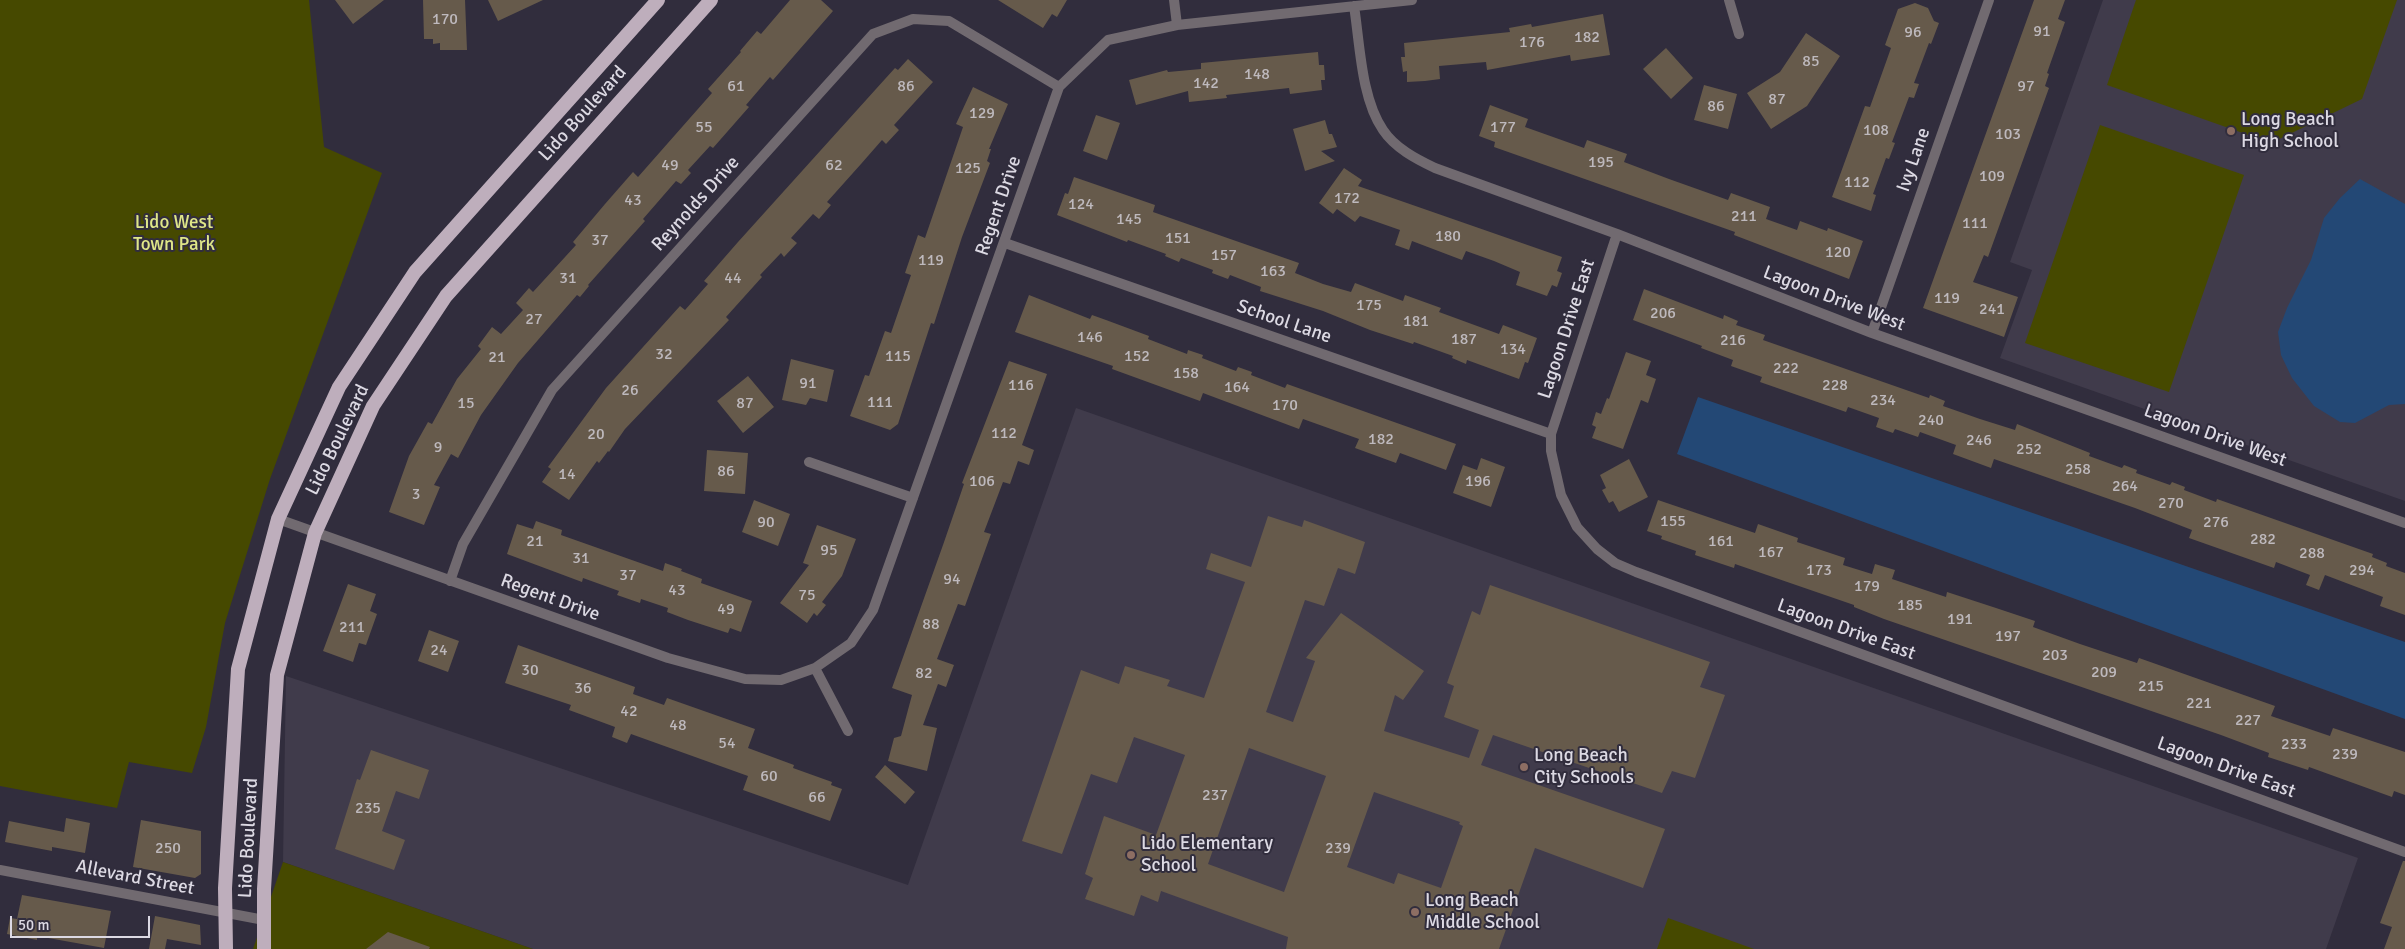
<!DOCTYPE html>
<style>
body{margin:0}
#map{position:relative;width:2405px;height:949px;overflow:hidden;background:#312d3d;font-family:Signika,sans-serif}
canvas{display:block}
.scale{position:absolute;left:10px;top:916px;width:140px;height:22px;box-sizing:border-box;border:2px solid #dcd9e3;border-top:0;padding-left:6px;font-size:15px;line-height:18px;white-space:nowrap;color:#dcd9e3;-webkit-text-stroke:4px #312d3d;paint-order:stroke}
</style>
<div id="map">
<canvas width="2405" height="949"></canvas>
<div class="scale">50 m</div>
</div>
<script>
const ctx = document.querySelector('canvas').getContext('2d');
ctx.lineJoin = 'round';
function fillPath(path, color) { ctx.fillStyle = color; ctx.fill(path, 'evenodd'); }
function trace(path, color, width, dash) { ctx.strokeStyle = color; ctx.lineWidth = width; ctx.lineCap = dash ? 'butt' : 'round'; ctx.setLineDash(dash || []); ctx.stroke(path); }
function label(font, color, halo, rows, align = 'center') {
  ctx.font = font + ' Signika,sans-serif'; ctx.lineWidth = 4; ctx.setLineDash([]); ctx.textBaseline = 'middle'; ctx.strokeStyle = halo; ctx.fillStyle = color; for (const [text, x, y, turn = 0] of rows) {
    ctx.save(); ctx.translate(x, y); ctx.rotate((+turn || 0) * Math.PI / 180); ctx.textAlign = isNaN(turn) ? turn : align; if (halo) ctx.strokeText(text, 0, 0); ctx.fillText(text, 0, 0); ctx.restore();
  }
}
fillPath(new Path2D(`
 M2103,0H2405V501L2000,358L2032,270L2010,262Z
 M1076,408L2358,858L2326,949H533L283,862L286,676L908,885Z`), '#403b4b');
fillPath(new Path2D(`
 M0,0H309L324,147L382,173L270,479L225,623L206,727L192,773L129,762L117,808L0,786Z
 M2136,0H2397L2362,99L2271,143L2107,85Z
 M2100,125L2244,175L2169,392L2025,343Z
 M283,862L533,949H253Z
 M1668,918L1754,949H1657Z`), '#464900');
fillPath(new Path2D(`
 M2360,179L2405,204V404L2389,405L2355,423L2340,422L2314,406L2292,378L2281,355L2278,332L2287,308L2311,260L2324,218L2340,198Z
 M1698,397L2405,642V719L1677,454Z`), '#234875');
fillPath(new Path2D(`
 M335,0H384L353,24Z
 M423,0H465L467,50H440V43L433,44V39H424Z
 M488,0H543L498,21Z
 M790,0H821L833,11L773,80L770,77L746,105L749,107L713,148L710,146L688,170L691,173L681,184L676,181L643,219L645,221L588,285L589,286L580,297L577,295L518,363L481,415L458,458L451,454L434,485L440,487L424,525L389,512L409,456L428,422L432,424L457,379L481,349L478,346L492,327L501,334L523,310L516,303L529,288L533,292L576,245L573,242L605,204L633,172L638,177L712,93L708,89L741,52L740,51L757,31L761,34Z
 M998,0H1067L1057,17L1052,14L1043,28Z
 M2034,0H2065L2058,19L2065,22L2047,73L2049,74L2045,86L2049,88L1988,257L1984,255L1973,282L2018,297L2004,337L1923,308Z
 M1915,3L1928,8L1934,21L1939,23L1931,44L1929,43L1914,83L1919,84L1914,98L1909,97L1892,142L1895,143L1889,159L1886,158L1873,194L1876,195L1871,211L1832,197L1865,106L1870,107L1891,48L1885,45L1898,9Z
 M1603,14L1610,55L1571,61L1570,55L1487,70L1486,62L1439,66L1440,79L1425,81L1407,82V71L1403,72L1401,57H1405L1404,43L1510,32L1509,28L1531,24L1532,27Z
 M1806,33L1840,56L1807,106L1771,129L1747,93L1780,72Z
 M1666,48L1693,78L1671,99L1643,69Z
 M1318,52L1319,65H1324L1325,80H1321L1322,90L1290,94L1289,88L1226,95L1227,98L1189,102L1188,91L1136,105L1129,80L1167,70L1168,72L1201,69V63Z
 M908,59L933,82L894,125L899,130L886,144L882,140L861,164L827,202L831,205L819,219L813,214L791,238L797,243L784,257L781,253L760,275L762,277L726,317L729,320L625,429L609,452L608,451L599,463L597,461L569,500L542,482L551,469L548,467L606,388L680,306L685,310L708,284L704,281L738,242L885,79L895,68L898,70Z
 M1704,85L1737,94L1728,129L1694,120Z
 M973,87L1008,104L989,149H991L987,161L990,163L962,237L934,324L931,323L898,424L890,430L850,416L865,375L869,376L885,331L891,333L911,275L905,273L918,235L925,238L963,127L956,124Z
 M1490,105L1528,119L1525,127L1584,148L1587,140L1627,154L1624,162L1669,179L1728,200L1731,193L1770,207L1766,219L1797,230L1800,221L1827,231L1828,228L1863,241L1849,279L1734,235L1735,232L1494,147L1495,142L1479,136Z
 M1096,115L1120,123L1107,160L1083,151Z
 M1325,120L1329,134H1332L1337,147L1321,151L1335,161L1305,171L1293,129Z
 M1344,168L1362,180L1358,186L1562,257L1557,271L1562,273L1557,287L1552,285L1547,296L1516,285L1520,272L1494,261L1466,251L1462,260L1412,241L1409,250L1395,245L1400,230L1360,216L1355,222L1337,209L1333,214L1319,203Z
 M1074,177L1155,205L1153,212L1299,263L1295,273L1323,284L1351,292L1355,283L1403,301L1405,295L1441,308L1439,312L1499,334L1503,325L1537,338L1528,363L1525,362L1519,379L1467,360L1466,364L1452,358L1453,356L1414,342L1413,344L1370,330L1323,311L1260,291L1261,287L1230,275L1228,279L1212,273L1213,270L1181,258L1179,262L1165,256L1166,254L1128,240L1127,242L1057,215L1065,193L1068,194Z
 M1644,289L1723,319L1724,315L1738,321L1736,325L1765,335L1763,340L1929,398L1930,395L1945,401L1943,406L1980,419L2015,430L2017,424L2090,453L2089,456L2122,468L2124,465L2137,470L2136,473L2170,485L2172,482L2185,487L2184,490L2216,502L2217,499L2373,554L2372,557L2387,563L2386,566L2405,573V615L2380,606L2383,597L2325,575L2319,590L2306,585L2310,575L2276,562L2274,568L2189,538L2192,530L2135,508L1994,459L1991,468L1953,454L1956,445L1920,432L1918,437L1895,429L1893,433L1876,427L1879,418L1848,407L1846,412L1760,382L1762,377L1731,366L1733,360L1701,348L1702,346L1633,320Z
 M1029,295L1090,319L1092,315L1106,320L1149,336L1148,339L1187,354L1188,350L1203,355L1202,358L1236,371L1238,367L1252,372L1251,375L1285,388L1287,384L1456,444L1446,470L1400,453L1396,463L1355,448L1359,439L1303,419L1299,429L1203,393L1200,401L1112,369L1113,366L1015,332Z
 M1626,352L1651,361L1646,375L1656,379L1648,403L1641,400L1623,449L1592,438L1596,427L1592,425L1596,412L1601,414L1607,398L1609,399Z
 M791,359L834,370L827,402L810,398L806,405L782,400Z
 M1009,361L1047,374L1022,445L1034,450L1029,465L1018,461L1010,484L1003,482L984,532L991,534L965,606L958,604L937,659L954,665L946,687L938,684L923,725L937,728L927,771L888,761L894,738L901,736L912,695L892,688L943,545L964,484L962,483Z
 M748,376L774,407L743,433L717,401Z
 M707,450L748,453L745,494L704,491Z
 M1481,458L1505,467L1491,507L1453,493L1463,465L1477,470Z
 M1629,459L1648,497L1619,512L1613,501L1609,503L1602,490L1606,488L1600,475Z
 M754,500L790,514L778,546L742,532Z
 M1658,500L1755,533L1758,524L1798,538L1797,542L1845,558L1843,565L1872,574L1875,564L1895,570L1892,579L1946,597L1947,592L1996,608L2035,621L2033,627L2080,644L2137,663L2139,658L2275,706L2271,716L2330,736L2333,728L2405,752V795L2394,791L2392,797L2309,767L2308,770L2268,757L2269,753L2221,735L1884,619L1854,607V605L1735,564L1734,568L1695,555L1696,551L1661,539L1662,536L1647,531Z
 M1268,516L1302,527L1304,520L1365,542L1355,574L1338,568L1324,606L1305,600L1266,712L1293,722L1315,661L1306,658L1341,613L1424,671L1403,700L1395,695L1384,731L1469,758L1479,730L1444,717L1454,686L1447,683L1472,611L1480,615L1490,585L1710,662L1700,687L1725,695L1695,778L1672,771L1662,793L1493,735L1481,765L1665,829L1643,888L1535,848L1499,949H1286L1288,937L1161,891L1158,902L1141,895L1134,916L1085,899L1093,878L1085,874L1104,816L1156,835L1185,755L1134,737L1117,783L1091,774L1062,854L1022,841L1081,670L1119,684L1125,666L1170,680L1167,686L1204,698L1245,582L1206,569L1211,553L1251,567ZM1249,748L1326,776L1284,892L1208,864ZM1374,792L1460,822L1459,824L1463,826L1441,888L1398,873L1394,884L1347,867Z
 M536,521L562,530L561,535L663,571L665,563L682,569L681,571L702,579L701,583L752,601L741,632L730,628L728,633L688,620L667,612L668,608L641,599L640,603L617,595L619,591L583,578L582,582L507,554L517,524L533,529Z
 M817,525L856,539L842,576L822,602L826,605L817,616L814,613L807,623L780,603L809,565L803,563Z
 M348,584L376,594L370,611L377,614L366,645L359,643L353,662L323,651Z
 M429,630L459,641L448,672L418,661Z
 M518,645L635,687L633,694L664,705L667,698L755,729L748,748L794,765L793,768L832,782L831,785L842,789L830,821L743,790L748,776L631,734L627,743L612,737L615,727L569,710L571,705L505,683Z
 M371,750L429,770L419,799L396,791L382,831L405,840L394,870L335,849L357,779L360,780Z
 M885,765L915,792L905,804L875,777Z
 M66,818L90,823L85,853L52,847V851L5,842L9,821L64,832Z
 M141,820L201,831V874L195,878L133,867Z
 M2403,861H2405V949H2384L2392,927L2380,923Z
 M22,895L111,911L104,948L37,936V940L7,934L10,918L17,919Z
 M155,916L200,925L201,945L167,939L165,949H149Z
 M388,932L430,947L429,949H366Z`), '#665a4b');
trace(new Path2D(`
 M1174,0L1177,25
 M1729,0L1739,34
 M1354,6C1360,44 1361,98 1383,130C1395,148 1416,159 1435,168L1617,234L1872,333L2405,523
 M1617,234L1551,434V451L1561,495L1577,527L1597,549L1615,563L1636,572L2405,852
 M1005,243L1551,434
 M1872,333L1989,0
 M809,462L913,498
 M278,519L668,658L745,679L781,680L815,668L851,643L873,610L1059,87L1108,40L1177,25L1412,0
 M450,581L463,544L552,390L873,34L913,19L949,21L1059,87
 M815,668L848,731
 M0,870L264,920`), '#716a70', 10);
trace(new Path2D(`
 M226,949L225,888L238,669L278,519L339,387L415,272L658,0
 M264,949V889L277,675L315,533L373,406L446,296L711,0`), '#beaebc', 14);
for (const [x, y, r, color] of [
 [2231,131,5,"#8d6e63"],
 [1524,767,5,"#8d6e63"],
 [1131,855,5,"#8d6e63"],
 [1415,912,5,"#8d6e63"]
]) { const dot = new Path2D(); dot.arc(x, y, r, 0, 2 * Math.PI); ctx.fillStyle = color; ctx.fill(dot); trace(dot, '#312d3d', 2); }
label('16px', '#beb9bd', null, [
 ["170",445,20],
 ["91",2042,32],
 ["96",1913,33],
 ["182",1587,38],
 ["176",1532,43],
 ["85",1811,62],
 ["148",1257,75],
 ["142",1206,84],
 ["61",736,87],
 ["86",906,87],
 ["97",2026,87],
 ["87",1777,100],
 ["86",1716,107],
 ["129",982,114],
 ["55",704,128],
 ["177",1503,128],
 ["108",1876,131],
 ["103",2008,135],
 ["195",1601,163],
 ["49",670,166],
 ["62",834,166],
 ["125",968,169],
 ["109",1992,177],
 ["112",1857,183],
 ["172",1347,199],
 ["43",633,201],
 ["124",1081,205],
 ["211",1744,217],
 ["145",1129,220],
 ["111",1975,224],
 ["180",1448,237],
 ["151",1178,239],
 ["37",600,241],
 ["120",1838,253],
 ["157",1224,256],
 ["119",931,261],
 ["163",1273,272],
 ["31",568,279],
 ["44",733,279],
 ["119",1947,299],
 ["175",1369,306],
 ["241",1992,310],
 ["206",1663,314],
 ["27",534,320],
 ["181",1416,322],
 ["146",1090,338],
 ["187",1464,340],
 ["216",1733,341],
 ["134",1513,350],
 ["32",664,355],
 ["115",898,357],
 ["152",1137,357],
 ["21",497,358],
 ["222",1786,369],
 ["158",1186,374],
 ["91",808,384],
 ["116",1021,386],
 ["228",1835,386],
 ["164",1237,388],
 ["26",630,391],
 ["234",1883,401],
 ["111",880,403],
 ["15",466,404],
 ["87",745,404],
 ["170",1285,406],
 ["240",1931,421],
 ["112",1004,434],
 ["20",596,435],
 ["182",1381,440],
 ["246",1979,441],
 ["9",438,448],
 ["252",2029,450],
 ["258",2078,470],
 ["86",726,472],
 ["14",567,475],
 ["106",982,482],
 ["196",1478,482],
 ["264",2125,487],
 ["3",416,495],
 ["270",2171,504],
 ["155",1673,522],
 ["90",766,523],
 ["276",2216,523],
 ["282",2263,540],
 ["21",535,542],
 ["161",1721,542],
 ["95",829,551],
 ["167",1771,553],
 ["288",2312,554],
 ["31",581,559],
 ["173",1819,571],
 ["294",2362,571],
 ["37",628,576],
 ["94",952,580],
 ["179",1867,587],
 ["43",677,591],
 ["75",807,596],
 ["185",1910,606],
 ["49",726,610],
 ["191",1960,620],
 ["88",931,625],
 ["211",352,628],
 ["197",2008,637],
 ["24",439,651],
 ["203",2055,656],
 ["30",530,671],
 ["209",2104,673],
 ["82",924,674],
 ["215",2151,687],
 ["36",583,689],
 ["221",2199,704],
 ["42",629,712],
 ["227",2248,721],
 ["48",678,726],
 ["54",727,744],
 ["233",2294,745],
 ["239",2345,755],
 ["60",769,777],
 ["237",1215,796],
 ["66",817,798],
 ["235",368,809],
 ["250",168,849],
 ["239",1338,849]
]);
label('19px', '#dcd9e3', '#312d3d', [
 ["Lido Boulevard",583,114,-48],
 ["Ivy Lane",1914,160,-71],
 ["Reynolds Drive",696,204,-48],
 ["Regent Drive",999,206,-71],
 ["Lagoon Drive West",1834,299,21],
 ["School Lane",1284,322,19],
 ["Lagoon Drive East",1567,329,-72],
 ["Lagoon Drive West",2215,436,20],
 ["Lido Boulevard",338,440,-64],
 ["Regent Drive",550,598,20],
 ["Lagoon Drive East",1846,630,20],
 ["Lagoon Drive East",2226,768,20],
 ["Lido Boulevard",249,838,-87],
 ["Allevard Street",135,878,11]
]);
label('19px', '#dcd9e3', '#312d3d', [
 ["Long Beach",2241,120],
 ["High School",2241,142],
 ["Long Beach",1534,756],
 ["City Schools",1534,778],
 ["Lido Elementary",1141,844],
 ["School",1141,866],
 ["Long Beach",1425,901],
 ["Middle School",1425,923]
], 'left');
label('19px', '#dfe688', '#312d3d', [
 ["Lido West",174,223],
 ["Town Park",174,245]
]);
</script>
